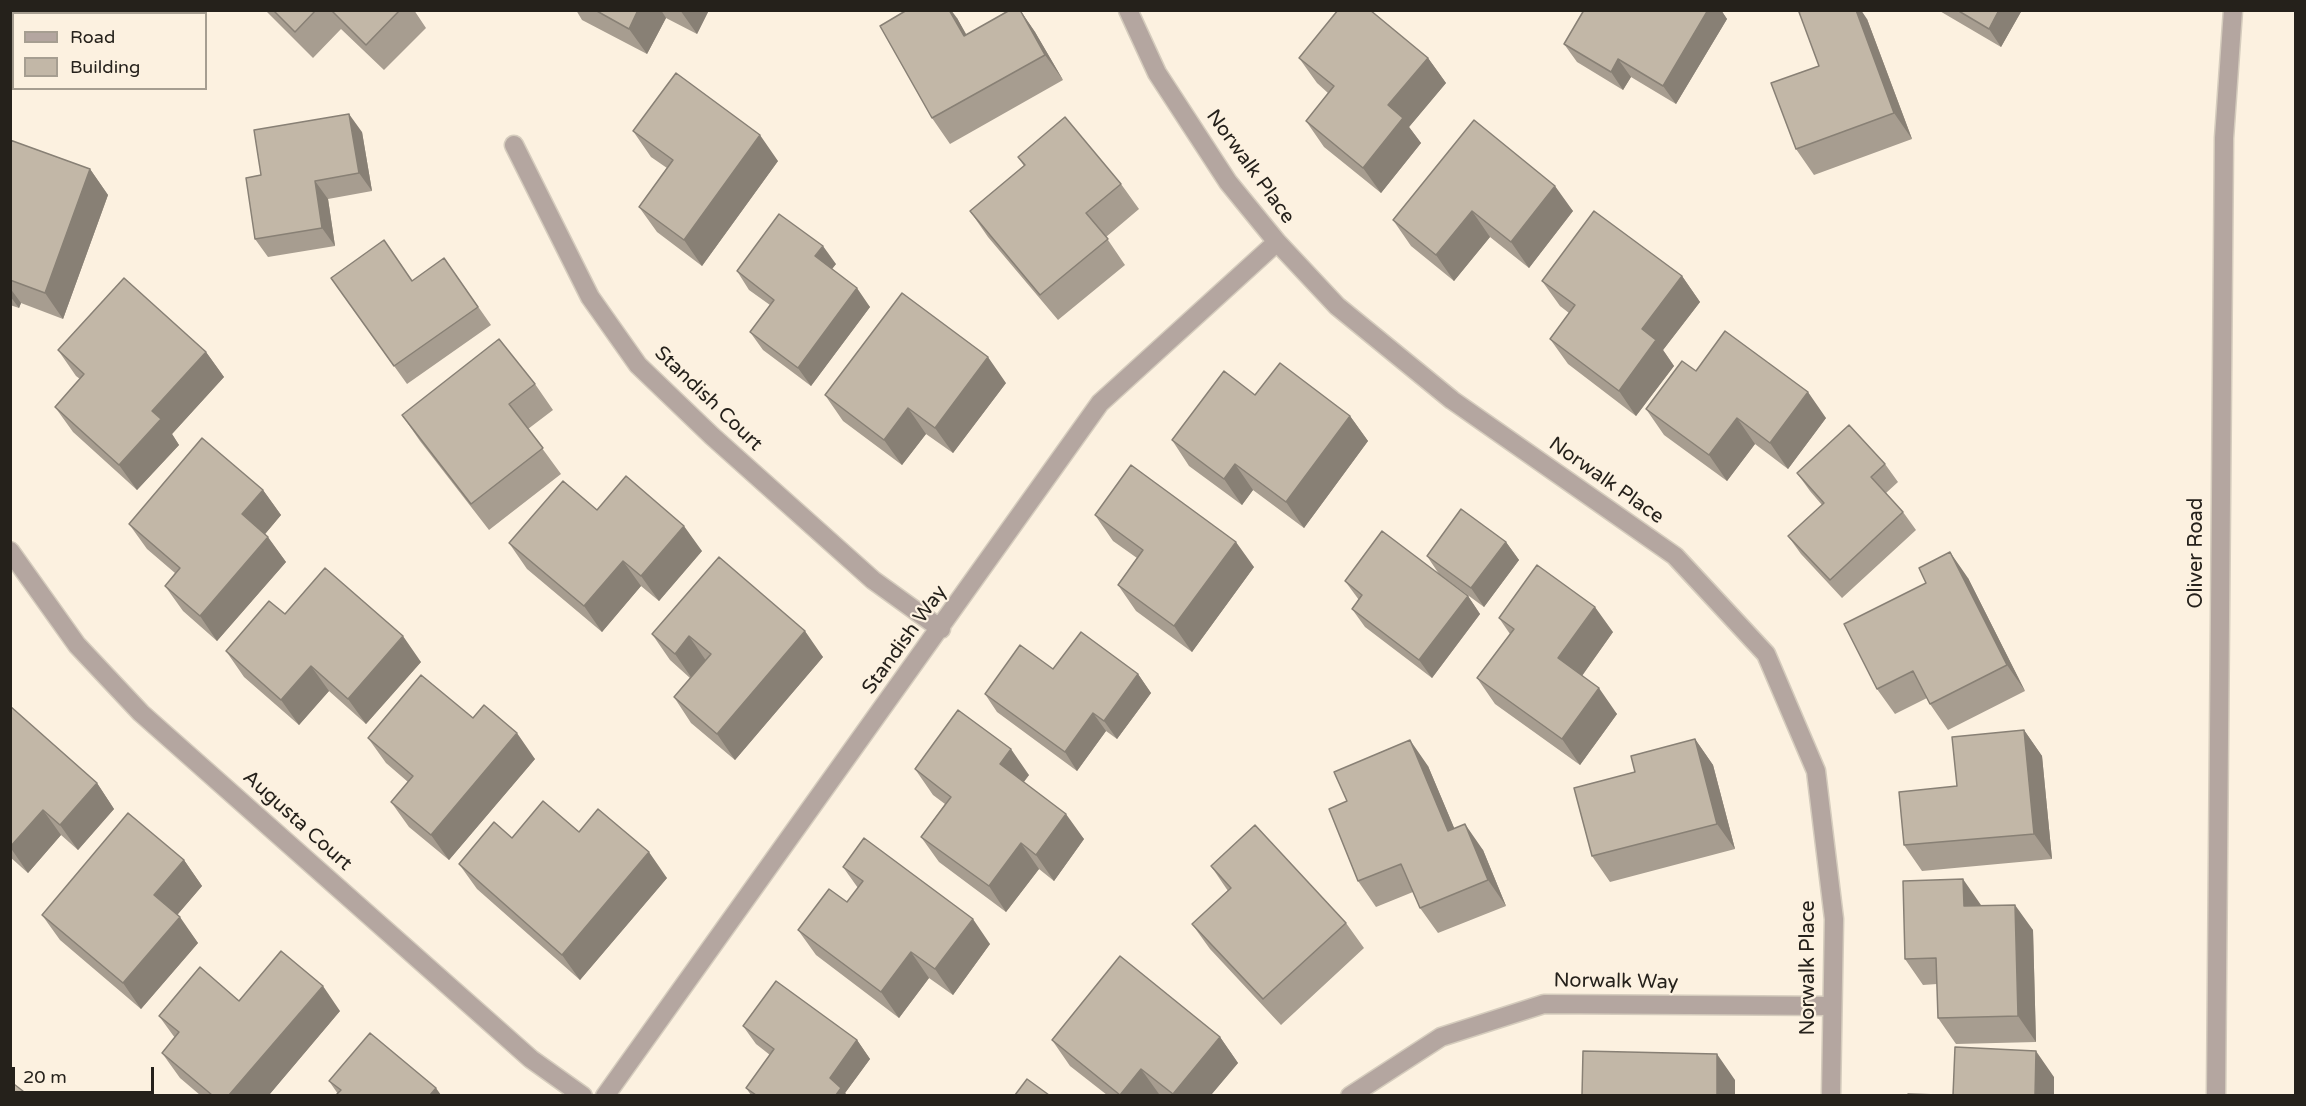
<!DOCTYPE html>
<style>
body{margin:0}
#map{position:relative;width:2306px;height:1106px;overflow:hidden;background:#fcf1e0;font-family:"Varela Round",sans-serif}
canvas{display:block}
.frame{position:absolute;inset:0;border:12px solid #25211b;pointer-events:none}
.legend{position:absolute;left:12px;top:12px;width:195px;height:78px;box-sizing:border-box;background:#fcf1e0;border:2px solid #a69e91;margin:0;padding:8px 10px;list-style:none;font-size:18px;color:#25211b}
.legend li{display:flex;align-items:center;gap:12px;height:30px}
.legend b{width:30px;border:2px solid #a69e91}
.scale{position:absolute;left:12px;top:1067px;width:142px;height:27px;box-sizing:border-box;border:3px solid #25211b;border-top:0;padding-left:8px;font-size:18px;line-height:21px;white-space:nowrap;color:#25211b;-webkit-text-stroke:4px #fcf1e0;paint-order:stroke}
</style>
<div id="map">
<canvas width="2306" height="1106"></canvas>
<div class="frame"></div>
<ul class="legend">
<li><b style="height:8px;background:#b4a6a0"></b>Road</li>
<li><b style="height:16px;background:#c2b7a7"></b>Building</li>
</ul>
<div class="scale">20 m</div>
</div>
<script>
const ctx = document.querySelector('canvas').getContext('2d');
ctx.lineJoin = 'round';
function trace(path, color, width, dash) { ctx.strokeStyle = color; ctx.lineWidth = width; ctx.lineCap = dash ? 'butt' : 'round'; ctx.setLineDash(dash || []); ctx.stroke(path); }
function fillPath(path, color) { ctx.fillStyle = color; ctx.fill(path, 'evenodd'); }
function label(font, color, halo, rows, align = 'center') {
  ctx.font = font + ' "Varela Round",sans-serif'; ctx.lineWidth = 4.5; ctx.setLineDash([]); ctx.textBaseline = 'middle'; ctx.strokeStyle = halo; ctx.fillStyle = color; for (const [text, x, y, turn = 0] of rows) {
    ctx.save(); ctx.translate(x, y); ctx.rotate((+turn || 0) * Math.PI / 180); ctx.textAlign = isNaN(turn) ? turn : align; if (halo) ctx.strokeText(text, 0, 0); ctx.fillText(text, 0, 0); ctx.restore();
  }
}
const minor = new Path2D(`
 M1128,10L1157,73L1228,182L1277,242L1337,306L1452,400L1675,556L1766,654L1816,771L1834,919L1831,1096
 M514,145L590,297L638,365L712,436L873,580L941,629
 M10,551L77,645L141,713L531,1059L583,1096
 M605,1096L1100,403L1277,242
 M1350,1096L1441,1037L1544,1004L1832,1006`);
const tertiary = new Path2D(`
 M2216,1096L2224,138L2233,10`);
trace(minor, '#d5ccbd', 21);
trace(tertiary, '#d5ccbd', 21);
trace(minor, '#b4a6a0', 18);
trace(tertiary, '#b4a6a0', 18);
fillPath(new Path2D(`
 M265,10H414L426,28L384,70L341,29L313,58Z
 M576,10H709L697,34L666,18L647,54L582,20Z
 M1010,10H1020L1035,32L1063,80L950,144L932,118L957,18L966,35Z
 M1584,10H1721L1727,19L1676,104L1631,77L1623,90L1577,62L1564,44Z
 M1938,10H2022L2001,47Z
 M1867,19L1912,139L1814,175L1796,149L1819,66Z
 M1299,58H1428L1446,83L1409,127L1421,143L1381,193L1324,147L1306,121L1328,93L1317,83Z
 M1474,120L1573,211L1529,268L1490,237L1454,281L1411,246L1393,220Z
 M633,131L778,161L702,266L657,232L639,207L667,168L651,157Z
 M362,132L372,191L328,199L335,246L268,257L255,239L261,175Z
 M10,140L90,169L108,195L63,319L21,303L19,308L10,305Z
 M1018,157L1121,184L1139,209L1106,237L1125,265L1058,320L988,237L970,211L1024,166Z
 M444,258L491,325L407,384L331,278L412,281Z
 M836,264L832,269L870,307L811,386L763,350L750,332L770,305L749,290L737,271Z
 M1682,276L1700,302L1663,350L1674,366L1636,416L1568,364L1550,339L1569,313L1560,306L1542,281Z
 M58,350L206,352L224,377L172,434L179,445L137,490L73,432L55,407L80,379L76,376Z
 M1696,371L1826,418L1788,469L1755,444L1727,481L1664,435L1646,409Z
 M1006,383L953,453L926,434L902,465L843,421L825,395Z
 M535,384L553,410L528,429L561,474L489,530L420,441L402,415Z
 M1255,395L1350,416L1368,441L1304,528L1253,490L1242,505L1189,466L1172,440Z
 M1885,464L1898,482L1886,493L1903,512L1916,530L1842,598L1801,554L1788,536L1822,505L1810,491L1797,473Z
 M263,490L281,515L265,534L286,562L217,641L183,611L165,586L175,573L147,549L129,524Z
 M597,510L702,551L659,601L641,586L602,632L527,569L509,543Z
 M1095,515L1254,567L1192,652L1136,611L1118,585L1137,558L1113,541Z
 M1506,542L1519,560L1484,607L1439,574L1427,556Z
 M719,557L823,657L735,760L691,723L674,697L690,678L670,660L652,634Z
 M1968,578L2025,691L1948,730L1930,704L1927,698L1895,714L1877,689Z
 M1345,581L1468,596L1480,614L1432,678L1365,627L1352,609L1359,600Z
 M285,614L421,662L366,724L329,691L299,725L244,677L226,651Z
 M1499,618L1613,632L1582,676L1617,714L1580,765L1495,704L1477,678L1510,634Z
 M1053,669L1138,674L1151,693L1117,739L1106,731L1077,771L997,712L985,694Z
 M10,706L97,783L114,809L78,850L61,835L28,873L10,857Z
 M473,718L535,759L449,860L409,827L391,802L408,782L386,763L368,738Z
 M2024,730L2042,756L2052,859L1922,871L1904,845Z
 M1695,739L1713,765L1735,849L1610,882L1592,856L1635,772Z
 M1428,766L1454,828L1483,850L1506,906L1438,933L1420,908L1413,892L1376,907L1358,881Z
 M915,769L1029,775L1024,782L1084,839L1054,881L1039,869L1006,912L939,862L921,837L945,804L933,795Z
 M579,832L667,878L580,980L477,889L459,864L512,838Z
 M184,860L202,886L177,915L198,943L141,1009L60,940L42,915Z
 M1211,866L1346,923L1364,948L1281,1025L1210,949L1192,924L1228,891Z
 M843,867L990,944L953,995L929,978L899,1018L816,955L798,930L847,902L858,888Z
 M1981,905V906L2033,930L2036,1042L1956,1044L1938,1018L1937,984L1923,985L1905,959Z
 M340,1011L269,1095H200L180,1078L162,1053L175,1038L159,1016Z
 M743,1026L857,1040L870,1059L845,1093L847,1095H751L746,1088L770,1055L756,1044Z
 M1220,1037L1238,1063L1211,1095H1161L1159,1094L1158,1095H1107L1070,1066L1052,1040Z
 M329,1081L441,1095L338,1094Z`), '#a79d90');
fillPath(new Path2D(`
 M638,10H661L666,18L647,54L629,29Z
 M680,10H709L697,34Z
 M949,10H951L957,18L982,62L964,36Z
 M1020,10L1035,32L1063,80L1045,55Z
 M1708,10H1721L1727,19L1676,104L1663,86Z
 M1856,10H1861L1867,19L1912,139L1894,113Z
 M1999,10H2022L2001,47L1989,29Z
 M1428,58L1446,83L1409,127L1421,143L1381,193L1363,168L1388,105Z
 M1618,59L1631,77L1623,90L1611,72Z
 M349,114L362,132L372,191L359,173Z
 M760,135L778,161L702,266L684,240Z
 M90,169L108,195L63,319L45,293Z
 M315,181L328,199L335,246L322,228Z
 M1555,186L1573,211L1529,268L1511,242Z
 M1472,211L1490,237L1454,281L1436,255Z
 M823,246L836,264L827,275L815,256Z
 M1682,276L1700,302L1663,350L1674,366L1636,416L1619,391L1642,329Z
 M10,288L21,303L19,308L10,296Z
 M857,288L870,307L811,386L798,368Z
 M206,352L224,377L172,434L179,445L137,490L119,465L152,411Z
 M988,357L1006,383L953,453L935,428Z
 M1808,392L1826,418L1788,469L1770,443Z
 M908,408L926,434L902,465L884,440Z
 M1350,416L1368,441L1304,528L1286,502Z
 M1737,418L1755,444L1727,481L1709,455Z
 M1235,464L1253,490L1242,505L1224,479Z
 M263,490L281,515L260,540L242,514Z
 M684,526L702,551L659,601L641,576Z
 M268,537L286,562L217,641L200,616Z
 M1236,542L1254,567L1192,652L1174,626Z
 M1506,542L1519,560L1484,607L1471,588Z
 M1950,552L1968,578L2025,691L2007,665Z
 M623,561L641,586L602,632L584,606Z
 M1468,596L1480,614L1432,678L1419,660Z
 M1595,607L1613,632L1576,684L1558,658Z
 M805,631L823,657L735,760L717,734Z
 M403,636L421,662L366,724L348,699Z
 M689,636L707,662L693,680L675,654Z
 M311,666L329,691L299,725L281,700Z
 M1138,674L1151,693L1117,739L1104,721Z
 M1599,688L1617,714L1580,765L1562,739Z
 M1093,713L1106,731L1077,771L1065,752Z
 M2024,730L2042,756L2052,859L2034,834Z
 M517,733L535,759L449,860L431,835Z
 M1695,739L1713,765L1735,849L1717,824Z
 M1410,740L1428,766L1466,856L1448,831Z
 M1011,749L1029,775L1018,789L1000,764Z
 M97,783L114,809L78,850L60,825Z
 M43,810L61,835L28,873L10,847Z
 M1066,814L1084,839L1054,881L1036,855Z
 M1465,824L1483,850L1506,906L1488,880Z
 M1021,843L1039,869L1006,912L989,886Z
 M649,852L667,878L580,980L562,955Z
 M184,860L202,886L172,921L154,895Z
 M1963,879L1981,905L1982,932L1964,906Z
 M2015,905L2033,930L2036,1042L2018,1016Z
 M180,917L198,943L141,1009L123,983Z
 M973,919L990,944L953,995L935,969Z
 M911,952L929,978L899,1018L881,992Z
 M323,986L340,1011L269,1095H229Z
 M1220,1037L1238,1063L1211,1095H1174L1173,1094Z
 M857,1040L870,1059L845,1093L847,1095H836L830,1078Z
 M2036,1051L2054,1077V1095H2035Z
 M1717,1054L1735,1080V1095H1717Z
 M1141,1069L1159,1094L1158,1095H1120Z
 M436,1088L441,1095H430Z`), '#888075');
const building = new Path2D(`
 M273,10H316L295,32Z
 M331,10H400L366,45Z
 M595,10H638L629,29Z
 M907,10H949L964,36L1010,10H1020L1045,55L932,118L880,26Z
 M1338,10H1370L1428,58L1388,105L1403,118L1363,168L1306,121L1334,86L1299,58Z
 M1584,10H1708L1663,86L1618,59L1611,72L1564,44Z
 M1803,10H1856L1894,113L1796,149L1771,83L1819,66L1799,12Z
 M1957,10H1999L1989,29Z
 M676,73L760,135L684,240L639,207L673,160L633,131Z
 M349,114L359,173L315,181L322,228L255,239L246,178L261,175L254,130Z
 M1065,117L1121,184L1086,213L1108,239L1040,295L970,211L1025,165L1018,157Z
 M1474,120L1555,186L1511,242L1472,211L1436,255L1393,220Z
 M10,140L90,169L45,293L10,280Z
 M1594,211L1682,276L1642,329L1656,340L1619,391L1550,339L1575,305L1542,281Z
 M779,214L823,246L815,256L857,288L798,368L750,332L774,300L737,271Z
 M384,240L412,281L444,258L478,307L394,366L331,278Z
 M124,278L206,352L152,411L161,419L119,465L55,407L84,374L58,350Z
 M902,293L988,357L935,428L908,408L884,440L825,395Z
 M1725,331L1808,392L1770,443L1737,418L1709,455L1646,409L1682,361L1696,371Z
 M499,339L535,384L509,404L543,448L471,504L402,415Z
 M1280,363L1350,416L1286,502L1235,464L1224,479L1172,440L1224,371L1255,395Z
 M1849,425L1885,464L1871,477L1903,512L1830,580L1788,536L1824,503L1797,473Z
 M202,438L263,490L242,514L268,537L200,616L165,586L180,568L129,524Z
 M1131,465L1236,542L1174,626L1118,585L1143,550L1095,515Z
 M626,476L684,526L641,576L623,561L584,606L509,543L563,481L597,510Z
 M1461,509L1506,542L1471,588L1427,556Z
 M1382,531L1468,596L1419,660L1352,609L1362,595L1345,581Z
 M1950,552L2007,665L1930,704L1913,671L1877,689L1844,624L1926,583L1919,568Z
 M719,557L805,631L717,734L674,697L711,654L689,636L675,654L652,634Z
 M1537,565L1595,607L1558,658L1599,688L1562,739L1477,678L1514,629L1499,618Z
 M325,568L403,636L348,699L311,666L281,700L226,651L269,601L285,614Z
 M1081,632L1138,674L1104,721L1093,713L1065,752L985,694L1020,645L1053,669Z
 M421,675L473,718L484,705L517,733L431,835L391,802L413,776L368,738Z
 M10,706L97,783L60,825L43,810L10,847Z
 M958,710L1011,749L1000,764L1066,814L1036,855L1021,843L989,886L921,837L951,797L915,769Z
 M2024,730L2034,834L1904,845L1899,792L1957,786L1952,737Z
 M1695,739L1717,824L1592,856L1574,788L1635,772L1631,756Z
 M1410,740L1448,831L1465,824L1488,880L1420,908L1401,864L1358,881L1329,809L1347,801L1334,772Z
 M543,801L579,832L598,809L649,852L562,955L459,864L494,822L512,838Z
 M128,813L184,860L154,895L180,917L123,983L42,915Z
 M1255,825L1346,923L1263,999L1192,924L1231,888L1211,866Z
 M864,838L973,919L935,969L911,952L881,992L798,930L829,889L847,902L863,881L843,867Z
 M1963,879L1964,906L2015,905L2018,1016L1938,1018L1936,958L1905,959L1903,881Z
 M281,951L323,986L229,1095H212L162,1053L179,1032L159,1016L200,967L239,1001Z
 M1120,956L1220,1037L1173,1094L1141,1069L1120,1095L1052,1040Z
 M776,981L857,1040L830,1078L841,1088L836,1095H756L746,1088L774,1049L743,1026Z
 M370,1033L436,1088L430,1095H336L341,1090L329,1081Z
 M1955,1047L2036,1051L2035,1095H1953Z
 M1583,1051L1717,1054V1095H1582Z
 M1027,1079L1049,1095H1015Z
 M10,1081L28,1095H10Z
 M1908,1094L1939,1095H1908Z`);
fillPath(building, '#c2b7a7');
trace(building, '#888075', 1.5);
label('20px', '#25211b', '#fcf1e0', [
 ["Norwalk Place",1250,167,54],
 ["Standish Court",708,399,44],
 ["Norwalk Place",1606,481,35],
 ["Oliver Road",2197,553,-90],
 ["Standish Way",905,640,-54],
 ["Augusta Court",297,821,42],
 ["Norwalk Place",1809,968,-90],
 ["Norwalk Way",1616,982,1]
]);
</script>
